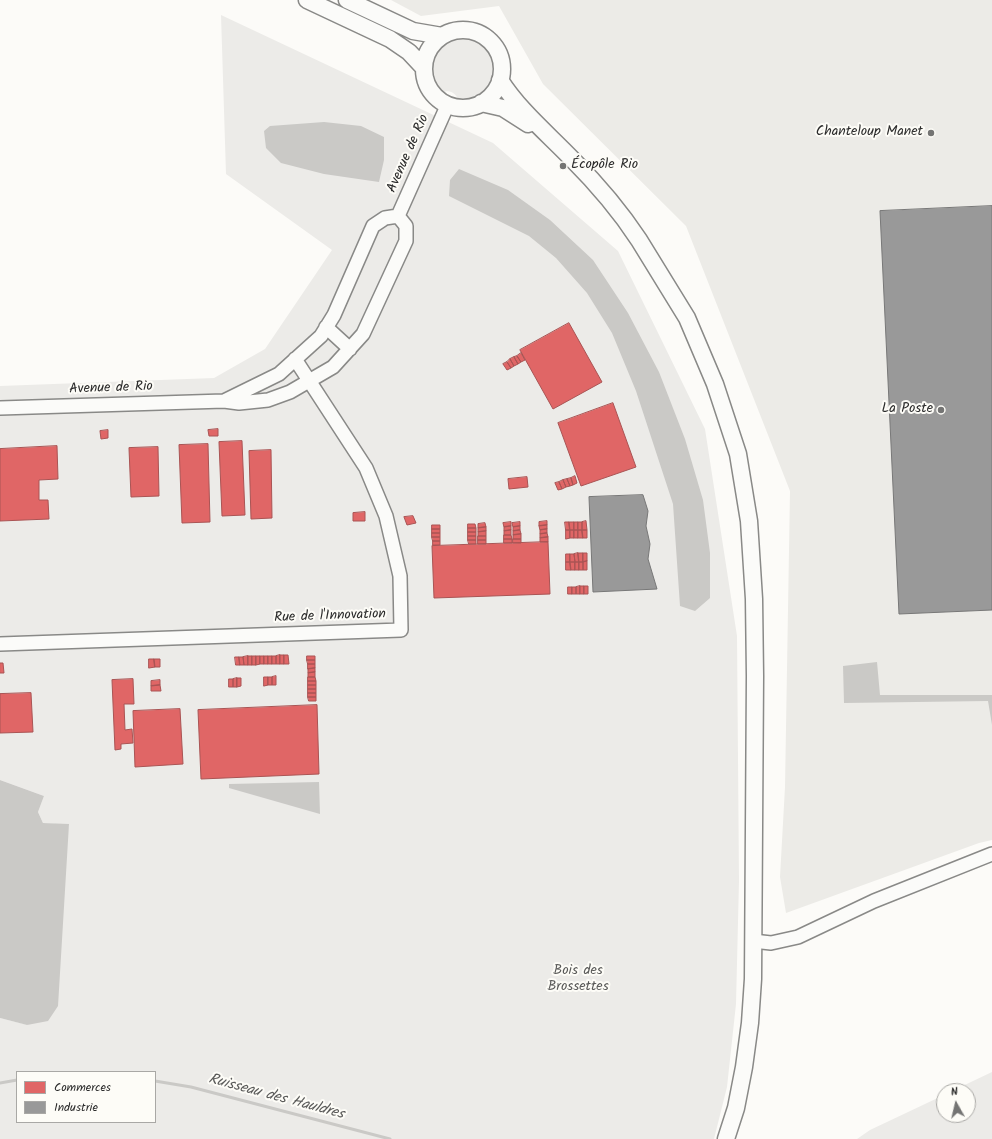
<!DOCTYPE html>
<meta charset="utf-8">
<style>
body{margin:0}
#map{position:relative;width:992px;height:1139px;overflow:hidden;background:#fcfbf8;font-family:Kalam,sans-serif}
canvas{display:block}
.legend{position:absolute;left:16px;top:1071px;width:140px;height:52px;box-sizing:border-box;background:#fdfcf7;border:1px solid #a9a8a5;margin:0;padding:5px 7px;list-style:none;font-size:12px;color:#2b2b2b}
.legend li{display:flex;align-items:center;gap:8px;height:20px}
.legend b{width:20px;border:1px solid #a9a8a5}
.north{position:absolute;left:936px;top:1083px;width:40px;height:40px;box-sizing:border-box;background:#fdfcf7;border:1px solid #a9a8a5;border-radius:50%;rotate:352deg;font-size:11px;font-weight:700;line-height:16px;text-align:center;color:#2b2b2b}
.north::after{content:'';display:block;margin:auto;width:14px;height:18px;background:#747473;clip-path:polygon(50% 0,100% 100%,50% 72%,0 100%)}
</style>
<div id="map">
<canvas width="992" height="1139"></canvas>
<ul class="legend">
<li><b style="height:11px;background:#e06666"></b>Commerces</li>
<li><b style="height:11px;background:#999"></b>Industrie</li>
</ul>
<div class="north">N</div>
</div>
<script>
const ctx = document.querySelector('canvas').getContext('2d');
ctx.lineJoin = 'round';
function fillPath(path, color) { ctx.fillStyle = color; ctx.fill(path, 'evenodd'); }
function trace(path, color, width, dash) { ctx.strokeStyle = color; ctx.lineWidth = width; ctx.lineCap = dash ? 'butt' : 'round'; ctx.setLineDash(dash || []); ctx.stroke(path); }
function label(font, color, halo, rows, align = 'center') {
  ctx.font = font + ' Kalam,sans-serif'; ctx.lineWidth = 4; ctx.setLineDash([]); ctx.textBaseline = 'middle'; ctx.strokeStyle = halo; ctx.fillStyle = color; for (const [text, x, y, turn = 0] of rows) {
    ctx.save(); ctx.translate(x, y); ctx.rotate((+turn || 0) * Math.PI / 180); ctx.textAlign = isNaN(turn) ? turn : align; if (halo) ctx.strokeText(text, 0, 0); ctx.fillText(text, 0, 0); ctx.restore();
  }
}
fillPath(new Path2D(`
 M391,0H992V840L979,843L786,913L780,877L785,787L790,491L686,226L543,84L499,6L421,16Z`), '#ecebe7');
fillPath(new Path2D(`
 M221,15L493,143L618,251L705,429L737,636L739,881L736,1004L727,1087L714,1139H0V1018L28,1025L69,825L43,823L38,812L44,796L0,780V386L214,378L265,349L332,250L226,174ZM17,1072H155V1122H17Z
 M458,36C507,35 505,102 458,99C455,92 449,90 442,92C422,72 429,42 458,36Z
 M992,1072V1139H857L870,1130L944,1095V1115H968V1091H952Z`), '#ecebe8');
fillPath(new Path2D(`
 M324,122L361,126L384,137V160L379,182L324,174L281,163L266,148L264,131L270,126Z
 M459,169L508,190L550,220L593,260L628,313L659,372L685,439L703,500L710,553V598L695,611L680,606L673,504L636,391L612,333L587,293L556,258L529,236L449,196L450,180Z
 M877,662L880,695H992V725L988,701L844,703L843,666Z
 M0,780L44,796L38,812L43,823L69,824L58,1006L48,1021L27,1025L0,1018Z
 M319,782L320,814L229,788V784Z`), '#cac9c6');
const shops = new Path2D(`
 M569,323L602,382L553,409L520,350Z
 M521,353L525,360L521,362L517,356Z
 M517,356L521,362L518,364L514,357Z
 M514,357L518,364L514,366L510,359Z
 M510,359L514,366L511,368L507,362Z
 M507,362L511,368L507,370L503,364Z
 M613,403L636,467L581,486L558,423Z
 M218,429V436H209L208,430Z
 M108,430V438L101,439L100,431Z
 M242,441L245,515L222,516L219,442Z
 M208,444L210,522L182,523L179,445Z
 M57,446L58,479L39,480V500H48L49,519L0,521V449Z
 M158,447L159,496L131,497L129,448Z
 M271,450L272,518L251,519L249,451Z
 M575,476L577,483L573,485L571,478Z
 M527,477L528,487L509,489L508,479Z
 M571,478L573,485L570,486L567,479Z
 M567,479L570,486L566,487L563,480Z
 M563,480L566,487L562,489L559,482Z
 M559,482L562,489L558,490L555,483Z
 M365,512V521H353V513Z
 M413,516L416,523L407,525L404,517Z
 M547,521V525L539,526V522Z
 M586,521L587,530H582V522Z
 M511,522V526L504,527L503,523Z
 M520,522V526L513,527L512,523Z
 M565,522H569L570,530H566Z
 M569,522H574V530H570Z
 M574,522H578V530H574Z
 M578,522H582V530H578Z
 M485,523L486,527L478,528V524Z
 M468,524H475L476,528H468Z
 M432,525H440V529H432Z
 M547,525V529L540,530L539,526Z
 M511,526V530L504,531V527Z
 M520,526V530L513,531V527Z
 M486,527V531L478,532V528Z
 M468,528H476V532H468Z
 M432,529H440V533H432Z
 M547,529V533L540,534V530Z
 M511,530V535H504V531Z
 M520,530L521,534L513,535V531Z
 M566,530H570V538L566,539Z
 M570,530H574V538H570Z
 M574,530H578V538H574Z
 M578,530H582L583,538H578Z
 M582,530H587V538H583Z
 M486,531V536H478V532Z
 M468,532H476V536H468Z
 M432,533H440V537H432Z
 M547,533L548,537L540,538V534Z
 M521,534V539H513V535Z
 M504,535H511L512,539H504Z
 M468,536H476V540H468Z
 M478,536H486V540H478Z
 M432,537H440V541H433Z
 M548,537V542H540V538Z
 M504,539H512V543H504Z
 M513,539H521V543H513Z
 M468,540H476V544H469Z
 M478,540H486V544H478Z
 M433,541H440V545H433Z
 M548,542L550,594L434,598L432,546Z
 M578,553H583V562H579Z
 M578,553L579,562H575L574,554Z
 M583,553H587V561L583,562Z
 M566,554H570V562H566Z
 M570,554H574L575,562H570Z
 M587,561V570H583V562Z
 M566,562H570L571,570H566Z
 M570,562H575V570H571Z
 M575,562H579V570H575Z
 M579,562H583V570H579Z
 M580,586V594H576V587Z
 M580,586H584V594H580Z
 M584,586H588V594H584Z
 M568,587H572V594H568Z
 M572,587H576V594H572Z
 M280,655H284V664H280Z
 M280,655V664H276V656Z
 M284,655H288L289,664H284Z
 M248,656H252V665H248Z
 M248,656V665H244L243,657Z
 M252,656H256V665H252Z
 M256,656H260V664L256,665Z
 M260,656H264V664H260Z
 M264,656H268V664H264Z
 M268,656H272V664H268Z
 M272,656H276V664H272Z
 M307,656H315V660H307Z
 M235,657H239L240,665H236Z
 M239,657H243L244,665H240Z
 M149,659H154L155,667L149,668Z
 M154,659H160V667H155Z
 M307,660H315V664H308Z
 M0,663H3L4,673H0Z
 M308,664H315V668L308,669Z
 M315,668V672L308,673V669Z
 M315,672V677H308V673Z
 M276,676V685H272V677Z
 M264,677H268V685L264,686Z
 M268,677H272V685H268Z
 M308,677H315L316,681H308Z
 M237,678V687H233V679Z
 M237,678H241V686L237,687Z
 M133,679L134,704H124L125,730L132,729L133,743L121,744V749L115,750L112,680Z
 M229,679H233V687H229Z
 M160,680V685L151,686V681Z
 M308,681H316V685H308Z
 M160,685L161,691H151V686Z
 M308,685H316V689H308Z
 M308,689H316V693H308Z
 M31,693L33,732L0,733V694Z
 M308,693H316V697H308Z
 M308,697H316V701H309Z
 M317,705L319,774L201,779L198,710Z
 M180,709L183,764L135,767L133,711Z`);
fillPath(shops, '#e06666');
trace(shops, '#aa5454', 1);
const industry = new Path2D(`
 M992,206V610L899,614L880,211Z
 M643,495L648,511L646,526L650,544L648,559L657,589L593,592L589,497Z`);
fillPath(industry, '#999');
trace(industry, '#787878', 1);
trace(new Path2D(`
 M155,1081L191,1087L390,1139
 M0,1083L17,1080`), '#cac9c6', 3);
const minor = new Path2D(`
 M398,216L448,104
 M326,327L350,349
 M224,401L279,374L321,336L334,315L373,226L385,218L398,216
 M0,408L224,401L239,403L268,400L290,392L333,367L363,334L406,241V226L398,216
 M0,644L401,630L400,576L386,516L366,468L295,359
 M753,941L771,943L798,937L874,901L992,854`);
const major = new Path2D(`
 M307,0L390,39L409,52L424,68
 M347,0L413,31L442,36
 M424 69a39 39 0 1 1 78 0a39 39 0 1 1-78 0Z
 M500,80C519,110 548,134 572,159C597,184 620,211 639,240L687,318L715,384L738,454L749,521L754,599L755,676L753,979L750,1023L744,1067L736,1108L726,1139
 M481,103L503,108L528,124`);
trace(minor, '#898987', 16);
trace(major, '#898987', 19);
trace(minor, '#fbfbf9', 13);
trace(major, '#fbfbf9', 16);
for (const [x, y, r, color] of [
 [931,133,4,"#747473"],
 [563,166,4,"#747473"],
 [941,410,4,"#747473"]
]) { const dot = new Path2D(); dot.arc(x, y, r, 0, 2 * Math.PI); ctx.fillStyle = color; ctx.fill(dot); trace(dot, '#fdfcf7', 1.5); }
label('14px', '#2b2b2b', '#fdfcf7', [
 ["Chanteloup Manet",923,133],
 ["Écopôle Rio",571,166,"left"],
 ["La Poste",933,410]
], 'right');
label('14px', '#2b2b2b', '#fdfcf7', [
 ["Avenue de Rio",409,154,-66],
 ["Avenue de Rio",111,389,-2],
 ["Rue de l'Innovation",330,617,-2]
]);
label('14px', '#585857', '#fdfcf7', [
 ["Bois des",578,972],
 ["Brossettes",578,988]
]);
label('italic 15px', '#5b5b5a', '#fdfcf7', [
 ["Ruisseau des Hauldres",276,1098,15]
]);
</script>
